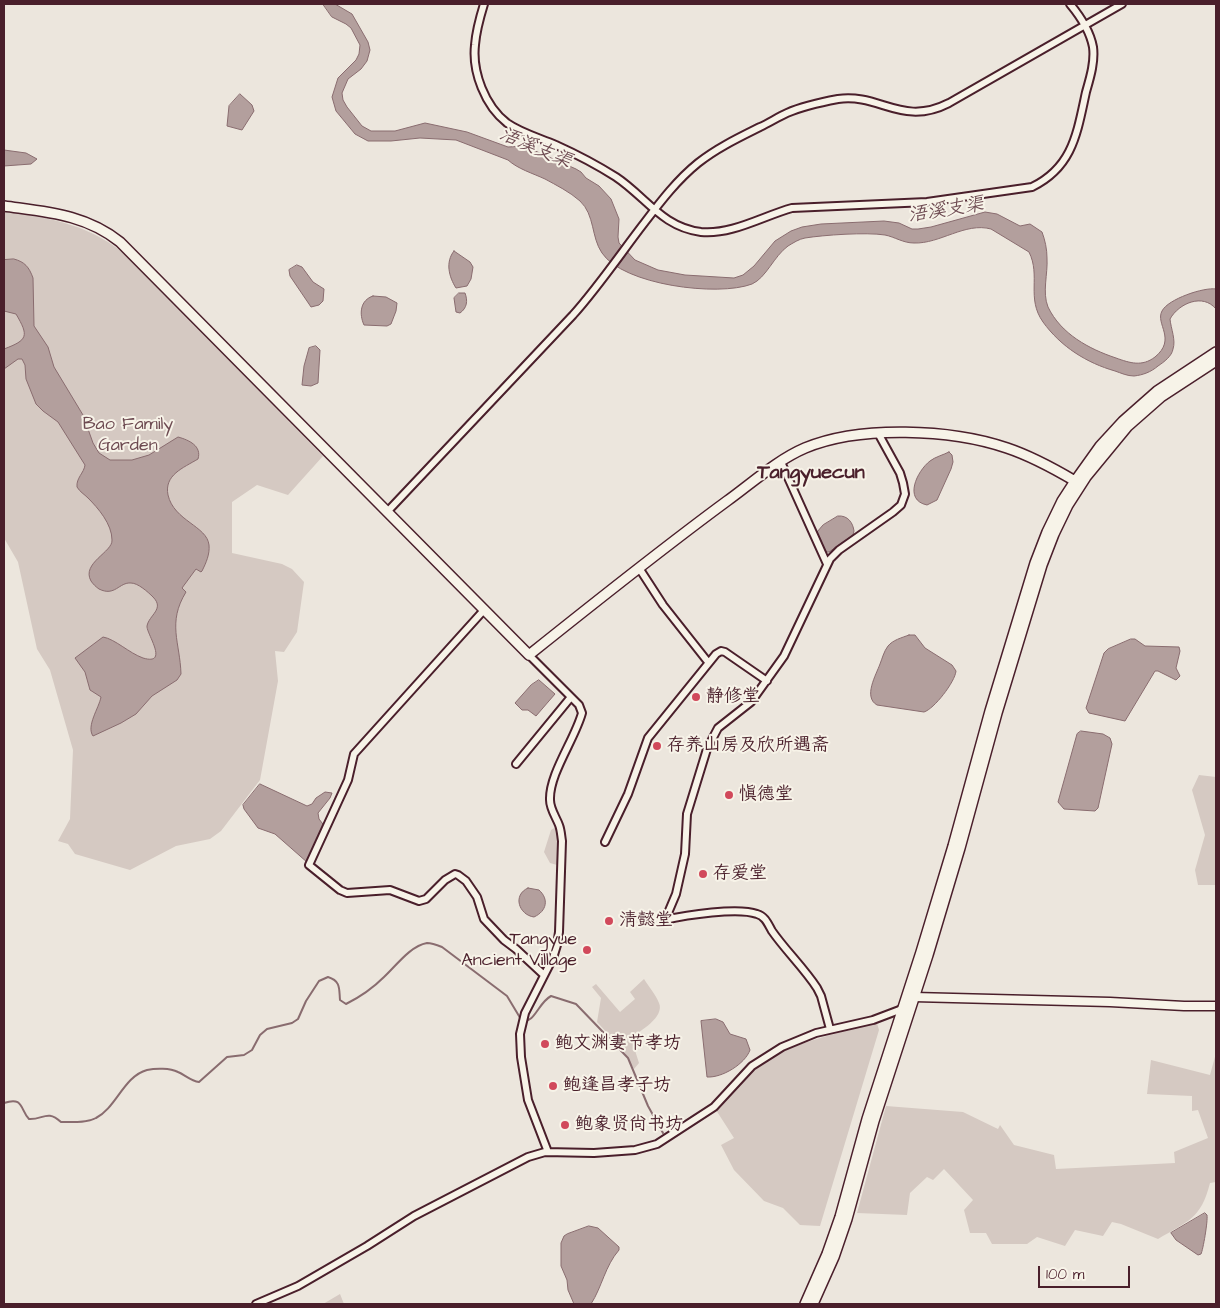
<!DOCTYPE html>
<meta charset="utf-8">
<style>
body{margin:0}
#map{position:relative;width:1220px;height:1308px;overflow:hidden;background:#ece6dd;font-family:"Architects Daughter",sans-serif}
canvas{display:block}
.frame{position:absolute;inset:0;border:5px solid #4a1f2b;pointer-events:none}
.scale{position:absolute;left:1038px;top:1266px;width:92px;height:22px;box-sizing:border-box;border:2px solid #4a1f2b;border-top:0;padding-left:6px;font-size:15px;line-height:18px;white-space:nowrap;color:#4a1f2b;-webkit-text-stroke:4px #f7f3e8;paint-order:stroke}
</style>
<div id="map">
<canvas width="1220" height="1308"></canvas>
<div class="frame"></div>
<div class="scale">100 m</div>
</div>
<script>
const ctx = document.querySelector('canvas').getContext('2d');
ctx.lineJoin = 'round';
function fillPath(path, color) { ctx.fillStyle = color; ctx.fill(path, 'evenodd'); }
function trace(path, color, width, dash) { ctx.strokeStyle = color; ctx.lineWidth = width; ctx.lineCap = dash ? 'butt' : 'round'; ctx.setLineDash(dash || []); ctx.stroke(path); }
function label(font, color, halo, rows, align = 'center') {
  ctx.font = font + ' "Architects Daughter","LXGW WenKai TC",sans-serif'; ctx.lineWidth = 4; ctx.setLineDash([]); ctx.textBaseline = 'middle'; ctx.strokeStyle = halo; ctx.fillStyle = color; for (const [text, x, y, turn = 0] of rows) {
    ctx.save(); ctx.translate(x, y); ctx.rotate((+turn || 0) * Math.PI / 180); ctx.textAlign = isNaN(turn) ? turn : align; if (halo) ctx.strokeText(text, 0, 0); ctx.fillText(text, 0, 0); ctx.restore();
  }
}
fillPath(new Path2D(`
 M4,211C50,218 94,225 130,259L323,456L288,495L257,485L232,502V553L282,564L292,569L304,582L297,632L284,652L275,651L278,681L260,780L221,831L210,839L176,846L130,870L75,854L68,844L58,841L70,819L73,750L50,670L37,649L18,562L4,538Z
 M1199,775L1216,777V885H1198L1195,870L1205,835L1192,790Z
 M556,827L559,838L557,865L550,863L544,852L551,830Z
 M644,979C649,987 656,995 659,1003C665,1017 640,1031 631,1038L639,1063L634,1069L623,1050L597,1022L601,998L592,987L596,984L620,1012L635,999L630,992Z
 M877,1023L879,1030L820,1226L800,1225L783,1208L764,1201L734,1170L721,1145L734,1138L716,1110C728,1097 739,1082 752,1070C786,1043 836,1034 877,1023Z
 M1216,1053V1182L1210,1183C1201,1219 1188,1221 1158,1239L1121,1224L1112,1222L1103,1236L1075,1230L1065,1246L1037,1237L1027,1244H992L986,1233H970L964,1210L973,1200L944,1169L933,1180L927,1177L910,1193L907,1215L857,1213L886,1106L963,1112L998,1129L1000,1125L1014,1145L1054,1155L1056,1169L1175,1163L1174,1152L1208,1138L1198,1110L1192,1111V1096L1147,1094L1151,1060L1210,1075Z
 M340,1294L344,1304H323Z`), '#d5c9c2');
const water = new Path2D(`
 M323,4H335L352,14L368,42L370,50L367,61L361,69L348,79L342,93L343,100L347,107L362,126L371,131H395L425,123L467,132L508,147L524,146L576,169L581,172L586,178L599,186L611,199L619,219L618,237L619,243L635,260L658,270L685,275L734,278L743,275L754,266L775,241L791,231L802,227L821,224L884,221L899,223L912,229H918L931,227L985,212L997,214L1020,226L1030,224L1042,232C1045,240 1047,249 1047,258C1048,274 1042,292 1048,307C1061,334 1089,349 1116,358C1130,363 1142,367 1155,357C1177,339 1155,324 1162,311C1168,299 1204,287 1216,289V309C1203,293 1179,303 1170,319C1171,329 1176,340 1173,349C1172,356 1164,362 1158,366C1151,372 1143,375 1134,376C1127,376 1121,373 1115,371C1087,363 1061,347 1043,322C1026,298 1041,276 1029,252L991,229C965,222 940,244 914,243C903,243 895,237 885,235C866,232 824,235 805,238C799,239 793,243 788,246C774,256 766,278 752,284C718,297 623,285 602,253C591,237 595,215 580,201C570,192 556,185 545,179C532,173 518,169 508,160L456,140L420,138L391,141H368L355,134L336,111L332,97L338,78L356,60L359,54L360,45L351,28L346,24L332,17Z
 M240,94L252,105L254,111L242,130L227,126L229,106Z
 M4,150L26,153L37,159L31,164L4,166Z
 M454,251L470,262L473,267L471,279L467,286L456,288C449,277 445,262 454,251Z
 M14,259C25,262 29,267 33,278L34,326L48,347L54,367L83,415L93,443L99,453L110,460H132L149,455L178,437C189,440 202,446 198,459C183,468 164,475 168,495C174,521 207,526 209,545C210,554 206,563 202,571L201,572L196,569L182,588L186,592C167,623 180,642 181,674L177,680L152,696L136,714L121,723L93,736C86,726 99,708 101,697L90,690L85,672L75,658L103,637C115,639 129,653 143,658C170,666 146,633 147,626C149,615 165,609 153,597C148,592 138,583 131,583C119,582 115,597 99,589C96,587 93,584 91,581C81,563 113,552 112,540C112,524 98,508 88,498C84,494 80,492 77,487C76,478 84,473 85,465L58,422L43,411L36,404L26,379L25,365L22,359H18L4,369V349C28,340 29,336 16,314L4,311V260Z
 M297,265L302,267L313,282L324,289L323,301L319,305L311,307L309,304L290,276L289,270Z
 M459,293H465C468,301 467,308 460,313L456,312L454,298Z
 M373,296L386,297L397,303L396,311L391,324L387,326L364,325C359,314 360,300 373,296Z
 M316,346L320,350L318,383L311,386L302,385L304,366L309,348Z
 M949,452L952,455L953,462L951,469L937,500L927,505C903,500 917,471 930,461C935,457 943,455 949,452Z
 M838,516C848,515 853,523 854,531L853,535L829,552H825L818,539L817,532L823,525Z
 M909,635H915L925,648L952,665L956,671C955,682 934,709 924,712L877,705C863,697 876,675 880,664C882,659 884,651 888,646C893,640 901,638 909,635Z
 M1131,639H1135L1145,646L1179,647L1180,651L1176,668L1180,676L1176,680L1158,671H1155L1125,721L1089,713L1086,708L1104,653L1108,649Z
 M539,680L555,694L536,716L528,710H522L515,703L531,685Z
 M1081,731L1103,734L1110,738L1112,744L1098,808L1095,811L1064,809L1058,802L1077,734Z
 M260,784L307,806L312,804L316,798L325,792L332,793L330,798L318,813L319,819L326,828L308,863L275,834L258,828L244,809L243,805Z
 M528,888L539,890C549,899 547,911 534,917C519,915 512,895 528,888Z
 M716,1019L723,1022L730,1034L746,1039L750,1050C745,1064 722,1078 707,1077L701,1021Z
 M1205,1213L1207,1215C1208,1221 1203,1250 1201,1254L1198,1255L1176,1240L1171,1233Z
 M589,1226L598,1228L619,1247V1250C605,1266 602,1287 591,1304H574L568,1290L567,1280L561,1266V1243L564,1236L567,1234Z`);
fillPath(water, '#b39f9d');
trace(water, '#896c6f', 1);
trace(new Path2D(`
 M4,1103C24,1096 20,1110 29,1119C43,1120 47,1109 61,1122C72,1122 87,1123 96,1118C116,1108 124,1076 147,1070C156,1068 170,1068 178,1072C185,1075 191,1081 199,1082L227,1057L244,1055L252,1050L260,1035L267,1029L292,1023L298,1019L306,1001L319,981L328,977C341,981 339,989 340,1000L346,1004C360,997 373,988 384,977C396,966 410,946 427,943C432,943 437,945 442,947L507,996L522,1021C535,1023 538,1003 551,996L576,1004L628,1058L648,1106L663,1133`), '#896c6f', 2);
const minor = new Path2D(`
 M484,4C480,17 476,31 475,45C472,72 485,106 507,123C521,133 540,138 556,145C576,154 597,165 616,177C646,197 662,227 701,232C732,235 763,216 792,208L927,202L1032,187C1073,167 1077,133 1086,92C1090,78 1095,62 1093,47C1090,31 1080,16 1070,4
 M781,462L827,564
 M387,512L573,315C599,286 621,253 645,222C661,201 677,180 698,163C717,148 738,138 760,127C769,123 778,117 787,113C803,106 822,102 838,99C880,93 902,127 949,103L1122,4
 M639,568L663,605L708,662
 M484,610L354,754L348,780L309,865L340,890L347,893L390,890L419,901L426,899L445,880L455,874L458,875L466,881L477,897L484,919L504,940L516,949L544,975
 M516,764L571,697L529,655
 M605,842L628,794L648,738L716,654L721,651L725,652L767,681
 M665,920L676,894L685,854L687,814L707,749L718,728L751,702L784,656L830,559L839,550L893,512L901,505L905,494L903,483L900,473L878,433
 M665,920C686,915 738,907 757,914C765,916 768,924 772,931C786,951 804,968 817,988L821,996L830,1029
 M548,1152L528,1100L521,1057L520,1034L525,1013L553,958L557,945L559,932L562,841C561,835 561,830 559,825C556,817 550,809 550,800C549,774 575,739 582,713L579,705L571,697
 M256,1304L298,1286L367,1246L414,1216L528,1157L545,1152L594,1153L635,1150L657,1144L714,1107L752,1066L782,1047L816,1033L873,1020L902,1009`);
const tertiary = new Path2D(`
 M914,997L1110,1002L1184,1006H1216`);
const secondary = new Path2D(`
 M4,206C46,212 85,214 120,242L529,655C594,603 659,551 727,501C752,483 777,460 805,448C860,425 951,429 1007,448C1031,456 1053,468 1075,481
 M805,1304L827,1254L840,1217L867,1119L921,952L953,846L990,711L1035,563L1047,532L1062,501L1075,481L1100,446L1123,421L1157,391L1216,352
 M813,1304L834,1257L847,1219L874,1121L928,955L960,848L997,713L1042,565L1054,534L1068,505L1086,477L1128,426L1161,397L1216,361`);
trace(minor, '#4a1f2b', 10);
trace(tertiary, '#4a1f2b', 11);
trace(secondary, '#4a1f2b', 12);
trace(minor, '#f7f3e8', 6);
trace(tertiary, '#f7f3e8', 8);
trace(secondary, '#f7f3e8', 9);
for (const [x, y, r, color] of [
 [696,697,5,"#d1495b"],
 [657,746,5,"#d1495b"],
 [729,795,5,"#d1495b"],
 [703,874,5,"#d1495b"],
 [609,921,5,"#d1495b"],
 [587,950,5,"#d1495b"],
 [545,1044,5,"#d1495b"],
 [553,1086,5,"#d1495b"],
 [565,1125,5,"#d1495b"]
]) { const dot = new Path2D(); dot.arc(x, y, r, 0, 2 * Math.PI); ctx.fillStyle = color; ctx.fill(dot); trace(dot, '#f7f3e8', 2); }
label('18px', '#6d4a51', '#f7f3e8', [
 ["Bao Family",128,425],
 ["Garden",128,446]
]);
label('18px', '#4a1f2b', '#f7f3e8', [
 ["静修堂",706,697],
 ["存养山房及欣所遇斋",667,746],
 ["慎德堂",739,795],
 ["存爱堂",713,874],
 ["清懿堂",619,921],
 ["Tangyue",577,940,"right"],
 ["Ancient Village",577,961,"right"],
 ["鲍文渊妻节孝坊",555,1044],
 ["鲍逢昌孝子坊",563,1086],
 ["鲍象贤尚书坊",575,1125]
], 'left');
label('italic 19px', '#6f4c53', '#f7f3e8', [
 ["浯溪支渠",535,149,23],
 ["浯溪支渠",946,211,-9]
]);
label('bold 20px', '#4a1f2b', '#f7f3e8', [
 ["Tangyuecun",811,474]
]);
</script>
